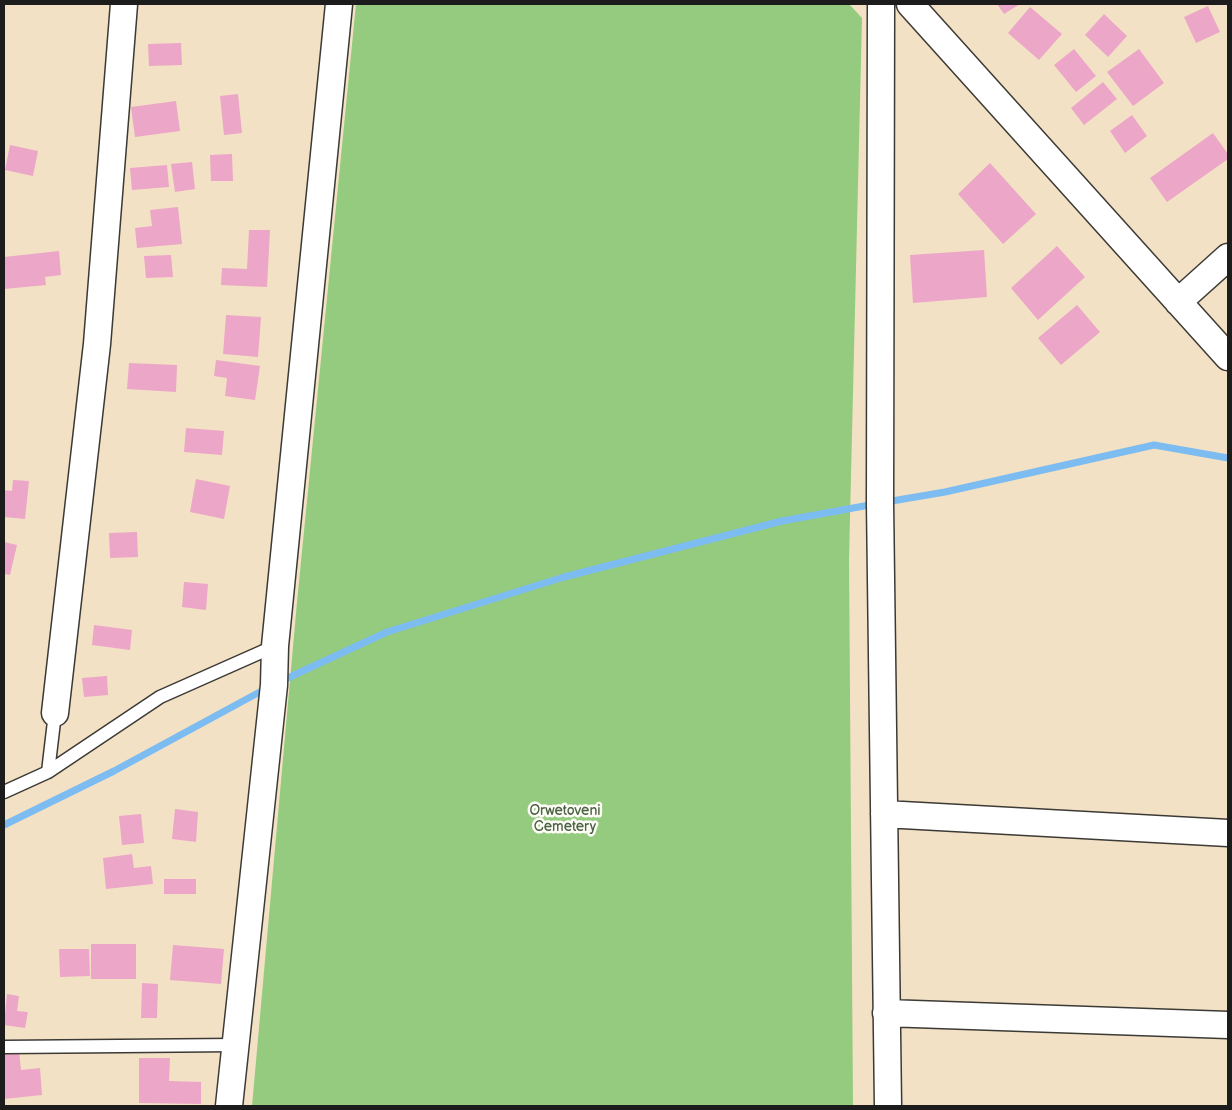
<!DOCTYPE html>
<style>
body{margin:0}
#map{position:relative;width:1232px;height:1110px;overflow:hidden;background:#f3e1c5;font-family:"Balsamiq Sans",sans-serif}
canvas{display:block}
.frame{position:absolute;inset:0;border:5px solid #1c1c1c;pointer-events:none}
</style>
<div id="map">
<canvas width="1232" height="1110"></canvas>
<div class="frame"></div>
</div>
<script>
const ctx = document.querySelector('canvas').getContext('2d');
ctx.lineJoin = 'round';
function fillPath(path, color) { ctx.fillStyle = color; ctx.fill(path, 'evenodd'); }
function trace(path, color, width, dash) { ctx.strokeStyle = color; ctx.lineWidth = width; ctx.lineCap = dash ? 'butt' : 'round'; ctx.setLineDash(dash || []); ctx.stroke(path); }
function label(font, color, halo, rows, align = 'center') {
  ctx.font = font + ' "Balsamiq Sans",sans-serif'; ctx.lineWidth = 5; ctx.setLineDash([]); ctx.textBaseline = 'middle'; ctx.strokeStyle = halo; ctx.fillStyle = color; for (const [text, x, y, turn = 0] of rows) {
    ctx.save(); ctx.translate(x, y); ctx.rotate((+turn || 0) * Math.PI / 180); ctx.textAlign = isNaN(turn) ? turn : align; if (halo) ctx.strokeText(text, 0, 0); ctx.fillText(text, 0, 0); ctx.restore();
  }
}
fillPath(new Path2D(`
 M356,4H849L862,18L849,559L853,1106H252L297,602Z`), '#94cb7e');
trace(new Path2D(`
 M886,502L945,492L1154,445L1228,458
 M279,682L387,632L564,577L782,521L875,504
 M4,825L114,771L267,688`), '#7dbcf1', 7);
fillPath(new Path2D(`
 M997,4H1020L1004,14Z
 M1208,6L1220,32L1196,43L1184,17Z
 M1030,7L1062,34L1039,60L1008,33Z
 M1104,14L1127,36L1108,57L1085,35Z
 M181,43L182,65L149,66L148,44Z
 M1074,49L1096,76L1076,92L1054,65Z
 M1139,49L1164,83L1133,106L1107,72Z
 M1103,82L1117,99L1084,125L1071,108Z
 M238,94L242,133L224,135L220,96Z
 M176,101L180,131L135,137L131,107Z
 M1132,115L1147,136L1125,153L1110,131Z
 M1213,133L1228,154V159L1167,202L1150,178Z
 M10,145L38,151L33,176L5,170Z
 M232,154L233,181H211L210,155Z
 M192,162L195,189L175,192L171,164Z
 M990,163L1036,214L1003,244L958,194Z
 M167,165L169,187L132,190L130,168Z
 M178,207L182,244L137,248L135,228L152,226L150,210Z
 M249,230H270L267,287L221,285L222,268L247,269Z
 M1057,246L1085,277L1038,320L1011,288Z
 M984,250L987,297L913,303L910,255Z
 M59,251L61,275L45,277L46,285L4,289V257Z
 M171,255L173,277L146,278L144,256Z
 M1077,305L1100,332L1061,365L1038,338Z
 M226,315L261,317L258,357L223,354Z
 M216,360L260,366L255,400L225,396L227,378L214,376Z
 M129,363L177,365L176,392L127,389Z
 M186,428L224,431L222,455L184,452Z
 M196,479L230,486L224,519L190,512Z
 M13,480L29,481L25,519L4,517V490L12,491Z
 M137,532L138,557L110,558L109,533Z
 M4,542L17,545L10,575L4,574Z
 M184,582L208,584L206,610L182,607Z
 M94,625L132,630L130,650L92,645Z
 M107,676L108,695L84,697L82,678Z
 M175,809L198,812L196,842L172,839Z
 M141,814L144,843L122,845L119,816Z
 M132,854L134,868L151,866L153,884L106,889L103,858Z
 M164,879H196V894H164Z
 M91,944H136V979H91Z
 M173,945L224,949L221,984L170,980Z
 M59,949H89L90,976L60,977Z
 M142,983L158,984L157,1018H141Z
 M7,994L19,996L17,1011L28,1012L25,1028L4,1025Z
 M19,1050L21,1070L40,1068L42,1095L4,1099V1051Z
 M139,1058H170L169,1081L201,1082V1104L139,1103Z`), '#eca6c7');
const lane = new Path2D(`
 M48,772L55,713
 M4,792L48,772L160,697L275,646
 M4,1047L236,1045`);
const street = new Path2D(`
 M881,4L880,503L888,1106
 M910,4L1228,357
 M1178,302L1228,257
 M55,713L97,344L124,4
 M884,814L1228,833
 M886,1013L1228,1025
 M229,1106L274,685L275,646L339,4`);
trace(lane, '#3c3a35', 15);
trace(street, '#3c3a35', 29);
trace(lane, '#fff', 12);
trace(street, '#fff', 26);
label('14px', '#4c6243', '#fdfcf7', [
 ["Orwetoveni",565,811],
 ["Cemetery",565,827]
]);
</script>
